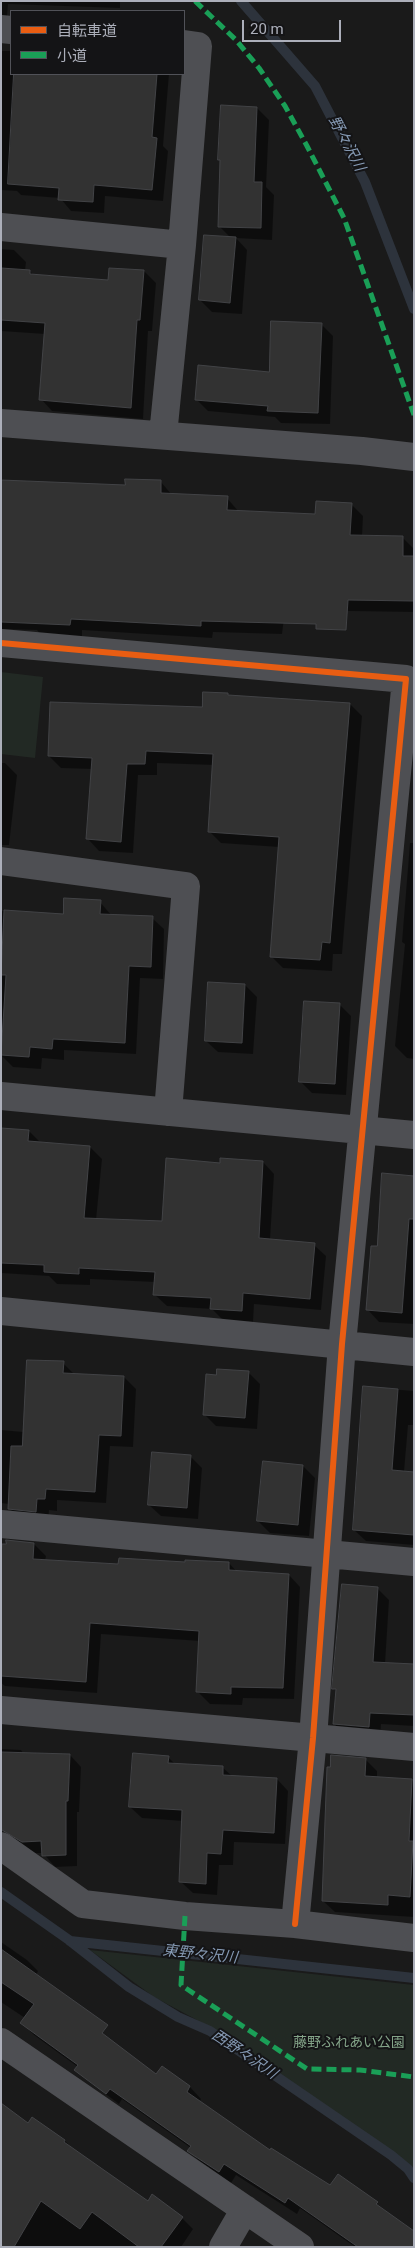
<!DOCTYPE html>
<meta charset="utf-8">
<style>
body{margin:0}
#map{position:relative;width:415px;height:2248px;overflow:hidden;background:#1a1a1a;font-family:Roboto,"Noto Sans JP",sans-serif}
canvas{display:block}
.frame{position:absolute;inset:0;border:2px solid #acafba;pointer-events:none}
.legend{position:absolute;left:10px;top:10px;width:175px;height:65px;box-sizing:border-box;background:#141416;border:1px solid #515258;margin:0;padding:6px 9px;list-style:none;font-size:15px;color:#acafba}
.legend li{display:flex;align-items:center;gap:10px;height:25px}
.legend b{width:25px;border:1px solid #515258}
.scale{position:absolute;left:242px;top:20px;width:99px;height:22px;box-sizing:border-box;border:2px solid #acafba;border-top:0;padding-left:6px;font-size:15px;line-height:18px;white-space:nowrap;color:#acafba;-webkit-text-stroke:4px #141416;paint-order:stroke}
</style>
<div id="map">
<canvas width="415" height="2248"></canvas>
<div class="frame"></div>
<ul class="legend">
<li><b style="height:6px;background:#e95d12"></b>自転車道</li>
<li><b style="height:6px;background:#1a9f57"></b>小道</li>
</ul>
<div class="scale">20 m</div>
</div>
<script>
const ctx = document.querySelector('canvas').getContext('2d');
ctx.lineJoin = 'round';
function fillPath(path, color) { ctx.fillStyle = color; ctx.fill(path, 'evenodd'); }
function trace(path, color, width, dash) { ctx.strokeStyle = color; ctx.lineWidth = width; ctx.lineCap = dash ? 'butt' : 'round'; ctx.setLineDash(dash || []); ctx.stroke(path); }
function label(font, color, halo, rows, align = 'center') {
  ctx.font = font + ' Roboto,"Noto Sans JP",sans-serif'; ctx.lineWidth = 4; ctx.setLineDash([]); ctx.textBaseline = 'middle'; ctx.strokeStyle = halo; ctx.fillStyle = color; for (const [text, x, y, turn = 0] of rows) {
    ctx.save(); ctx.translate(x, y); ctx.rotate((+turn || 0) * Math.PI / 180); ctx.textAlign = isNaN(turn) ? turn : align; if (halo) ctx.strokeText(text, 0, 0); ctx.fillText(text, 0, 0); ctx.restore();
  }
}
fillPath(new Path2D(`
 M1,672L43,677L35,758L1,754Z
 M90,1950L414,1985V2168L212,2028L154,1997Z`), '#222924');
fillPath(new Path2D(`
 M1,1H120V8L8,4L6,27L1,30Z
 M1,51H11V74H169L163,146L168,151L163,201L105,196L104,213L71,211L60,198L21,195L17,191L1,190Z
 M257,108L269,120L266,187L274,195L272,240L236,238L247,250L242,314L212,312L200,300L231,238L219,226L222,162L220,160Z
 M1,249L14,250L26,262L25,271H30L34,276L109,282L144,271L156,283L152,331H148L143,419L52,411L41,399L45,334L1,331Z
 M321,324L333,336L330,424L281,423L275,417L208,411L196,399L270,374Z
 M1,479L6,481L126,487L161,482L172,495L227,498L239,512L316,515L351,504L363,516L362,537L403,538L414,549V612L285,610L282,634L213,632L212,638L82,630V637L41,635L37,630L1,629Z
 M228,694L230,697L350,704L362,716L342,954H333L332,971L283,968L271,956L279,847L221,843L209,831L214,765L157,763V775H138L133,853L99,851L88,839L92,769L61,768L49,756L203,708Z
 M1,763H5L17,775L9,845H1Z
 M410,843H414V1059L407,1058L395,1046L405,944L402,942Z
 M100,902L112,916L152,918L164,929L163,979L140,978L136,1054L64,1050V1060L42,1058L41,1069L13,1067L1,1055V911L64,915Z
 M245,985L257,997L253,1054L218,1052L206,1041Z
 M339,1004L351,1016L346,1095L312,1093L301,1082Z
 M1,1129L29,1131L41,1143L90,1147L102,1159L96,1220L163,1223L221,1164L263,1162L274,1174L270,1240L314,1245L326,1256L321,1310L254,1304L253,1322L223,1320L212,1309L167,1306L155,1295V1282L90,1279V1285L57,1284L49,1276L1,1273Z
 M414,1177V1324L379,1322L368,1310L378,1248Z
 M63,1363L75,1375L124,1377L136,1389L133,1447L110,1446L106,1503L57,1500V1511L49,1510L48,1523L21,1520L9,1508V1504L1,1503V1430L24,1432Z
 M248,1372L260,1384L257,1429L216,1426L204,1414Z
 M364,1387L414,1391V1425H408L404,1472L414,1473V1545L366,1541L354,1530Z
 M190,1456L202,1468L198,1519L161,1516L149,1505Z
 M303,1466L315,1478L309,1536L270,1533L258,1521Z
 M34,1544L46,1556L45,1561L119,1565L229,1563L237,1572L289,1575L300,1587L294,1699L243,1698L242,1705L210,1704L198,1692L200,1641L101,1634L97,1693L5,1686L1,1683V1555Z
 M377,1588L389,1600L385,1664L414,1666V1726L381,1724L380,1738L346,1735L334,1724L337,1692L334,1689Z
 M1,1749L21,1750L24,1754L70,1755L81,1767L79,1812H77V1866L55,1867L43,1853H35L16,1842L3,1830V1808H1Z
 M168,1757L176,1765L222,1767L232,1776L277,1779L288,1791L285,1844L234,1842L233,1865H219L217,1895L193,1893L181,1882L183,1821L142,1818L130,1807Z
 M366,1760L377,1771V1778L412,1780L414,1782V1917L335,1912L323,1901Z
 M1,1942L27,1960L38,1971L36,1975L83,2021L156,2076L162,2068L190,2087L201,2099L199,2102L270,2152L331,2187L339,2176L414,2232V2247H355L300,2208L297,2214L236,2175L231,2183L201,2162L189,2151L191,2148L122,2099L119,2104L88,2081L76,2069L78,2067L34,2035L22,2023L25,2018L1,2002Z
 M28,2125L65,2141L76,2152L148,2202L182,2218L193,2229L181,2247H1Z`), '#0007');
trace(new Path2D(`
 M241,1L315,86L365,182L414,309
 M1,1892L69,1940L129,1987L178,2017L210,2031L391,2155L408,2169L414,2178
 M70,1941L414,1978`), '#2d333c', 10);
const building = new Path2D(`
 M14,74H157L152,137L157,138L152,190L94,185L93,202L58,200L59,188L8,184Z
 M221,105L257,107L254,182H262L261,228L218,227L220,160H218Z
 M204,235L236,237L230,303L199,300Z
 M1,268L30,270V274L108,280L109,268L144,270L140,320H137L131,408L39,400L45,323L1,320Z
 M271,321L322,323L318,413L267,411L268,406L195,400L198,365L269,372Z
 M125,479L161,480V493L228,496L227,510L315,514L316,501L352,503L350,535L403,536V556H414V601L348,600L346,630L316,629V624L201,621V626L71,619L70,625L1,622V480L125,485Z
 M203,692L228,693V695L350,703L330,943L322,942L320,960L270,957L279,837L208,832L213,754L146,751L145,764H127L121,842L86,839L92,758L48,756L50,702L202,707Z
 M64,898L101,900L100,914L153,916L151,967L129,966L125,1043L53,1039L52,1049L30,1047L29,1057L1,1055L6,975H1L4,910L63,914Z
 M208,982L245,984L242,1043L205,1041Z
 M304,1001L340,1003L335,1084L299,1082Z
 M1,1128L29,1130L28,1141L90,1146L84,1218L162,1221L166,1158L220,1163V1158L263,1161L259,1238L315,1243L310,1299L243,1293L242,1311L210,1309L211,1298L153,1295L155,1272L79,1268V1274L44,1272V1265L1,1263Z
 M382,1173L414,1176V1219H409L402,1313L366,1310L371,1246H377Z
 M27,1360L64,1361L63,1373L124,1376L121,1436L99,1435L95,1492L46,1489L45,1499H37L36,1512L8,1509L11,1446H22Z
 M217,1369L249,1371L245,1418L203,1415L206,1374L216,1375Z
 M363,1386L398,1389L392,1470L414,1472V1535L353,1530Z
 M152,1452L191,1455L187,1508L148,1505Z
 M263,1461L303,1465L298,1525L257,1521Z
 M6,1540L34,1543L33,1559L118,1564L119,1558L185,1562V1560L229,1562V1570L289,1574L283,1688L231,1687V1694L196,1692L199,1631L90,1623L86,1682L1,1676V1557L2,1544H6Z
 M342,1584L378,1587L373,1662L414,1664V1715L370,1713L369,1727L333,1724L336,1689H332Z
 M1,1752L70,1754L68,1801H66V1855L42,1856L41,1841L22,1842L2,1830Z
 M133,1753L169,1756L168,1763L223,1766V1775L277,1778L274,1833L223,1830L221,1854L207,1853L206,1884L179,1882L182,1810L129,1807Z
 M331,1755L366,1758L365,1776L412,1779L409,1841H413L410,1897L388,1895V1905L322,1901L327,1767H330Z
 M1,1949L108,2025L102,2033L156,2074L162,2066L190,2086L187,2092L270,2150L271,2148L330,2185L338,2174L378,2202L376,2204L414,2231V2247H358L288,2198L285,2203L224,2164L219,2172L187,2151L191,2146L110,2089L106,2094L74,2070L78,2065L20,2023L34,2004L1,1982Z
 M1,2103L28,2123L32,2117L65,2140L64,2142L148,2201L152,2194L183,2217L161,2247H139L92,2212L80,2229L41,2201L14,2247H1Z`);
fillPath(building, '#323232');
trace(building, '#424346', 1);
trace(new Path2D(`
 M1,29L11,30
 M1,227L182,245
 M1,423L362,451L414,457
 M163,435L182,245L198,46L184,44
 M1,643L406,679L342,1344L313,1738L295,1924
 M1,861L186,886L168,1112
 M1,1096L414,1135
 M1,1311L414,1352
 M1,1524L414,1562
 M1,1710L414,1747
 M1,1846L83,1904L185,1916L295,1924L414,1938
 M1,2042L300,2247
 M223,2247L245,2209`), '#4e4f53', 28);
trace(new Path2D(`
 M195,1L236,40L259,68L285,106L307,146L344,218L414,415
 M185,1916L181,1985L307,2069L360,2070L414,2077`), '#1a9f57', 5, [10, 5]);
trace(new Path2D(`
 M1,643L406,679L342,1344L313,1738L295,1924`), '#e95d12', 6);
label('14px', '#84a489', '#141416', [
 ["藤野ふれあい公園",349,2043]
]);
label('italic 15px', '#8599b3', '#141416', [
 ["野々沢川",346,144,62],
 ["東野々沢川",200,1955,6],
 ["西野々沢川",244,2055,34]
]);
</script>
